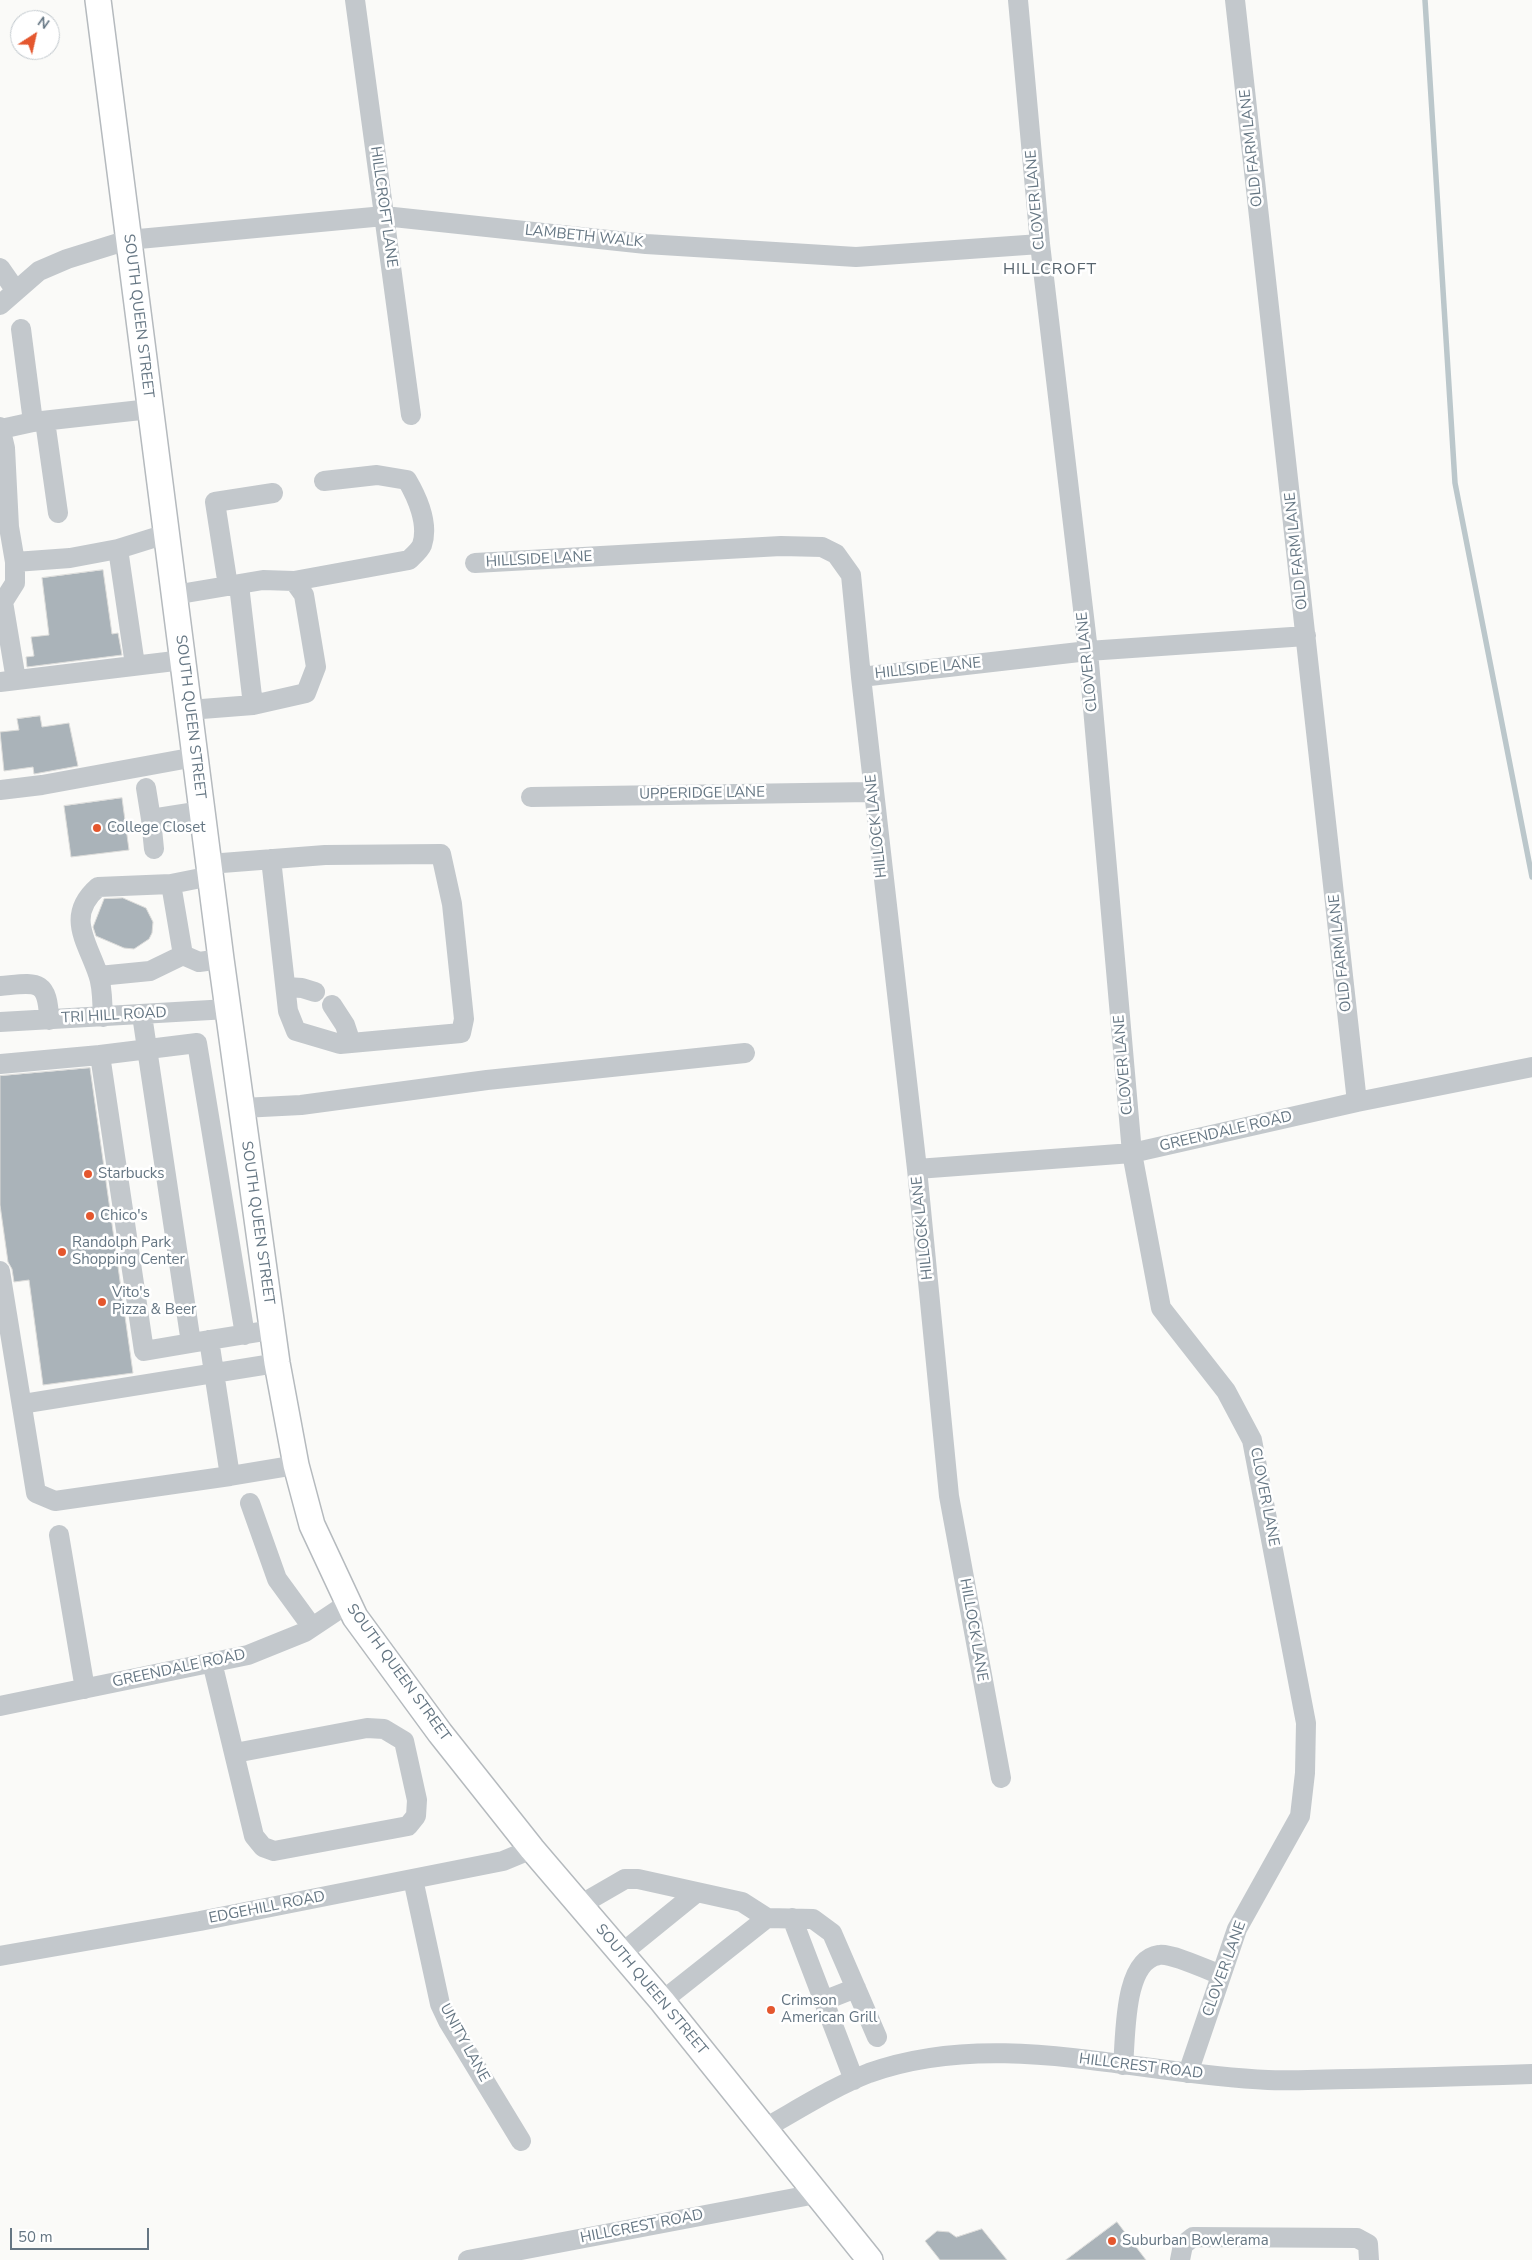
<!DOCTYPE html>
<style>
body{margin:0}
#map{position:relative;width:1532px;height:2260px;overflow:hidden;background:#fafaf8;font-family:"Nunito Sans",sans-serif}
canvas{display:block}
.north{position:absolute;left:10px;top:10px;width:50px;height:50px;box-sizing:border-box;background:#fff;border:1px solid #c1c8cd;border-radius:50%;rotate:35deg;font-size:14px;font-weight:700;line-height:20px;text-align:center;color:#657683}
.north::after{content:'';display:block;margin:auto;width:18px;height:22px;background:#e4572e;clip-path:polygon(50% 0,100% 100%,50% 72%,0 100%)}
.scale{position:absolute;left:10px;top:2228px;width:139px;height:22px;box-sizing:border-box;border:2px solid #657683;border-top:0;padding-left:6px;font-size:15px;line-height:18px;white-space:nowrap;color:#657683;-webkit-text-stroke:4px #fff;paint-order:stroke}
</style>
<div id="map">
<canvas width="1532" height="2260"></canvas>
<div class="north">N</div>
<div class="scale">50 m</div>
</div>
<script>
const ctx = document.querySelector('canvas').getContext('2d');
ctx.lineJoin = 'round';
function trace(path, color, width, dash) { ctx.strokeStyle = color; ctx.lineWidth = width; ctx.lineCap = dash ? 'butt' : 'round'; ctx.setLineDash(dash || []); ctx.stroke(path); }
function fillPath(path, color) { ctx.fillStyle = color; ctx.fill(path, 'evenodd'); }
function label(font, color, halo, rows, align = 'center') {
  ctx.font = font + ' "Nunito Sans",sans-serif'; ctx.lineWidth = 5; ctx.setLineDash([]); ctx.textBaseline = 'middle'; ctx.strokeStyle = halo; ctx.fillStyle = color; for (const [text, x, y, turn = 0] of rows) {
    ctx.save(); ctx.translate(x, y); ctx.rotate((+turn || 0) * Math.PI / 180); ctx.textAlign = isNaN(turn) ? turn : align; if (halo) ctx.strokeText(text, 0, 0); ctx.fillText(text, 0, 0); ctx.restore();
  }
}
trace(new Path2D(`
 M1425,0L1455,483L1532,877`), '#bbc7cb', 5.5);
const building = new Path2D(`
 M103,570L112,634L118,633L122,655L27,667L26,657L34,656L31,637L49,635L42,578Z
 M40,716L42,727L69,723L78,766L34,774L33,767L4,771L0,732L19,730L17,719Z
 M122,798L129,850L71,857L64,806Z
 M123,898L146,908L153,922L152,933L149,939L134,949L124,948L96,936L93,927L104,899Z
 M90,1068L133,1373L43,1385L29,1280L14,1282L12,1269L8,1262L0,1205V1076Z
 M1117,2222L1146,2260H1066Z
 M982,2229L1007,2260H940L925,2241L937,2231L949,2232L956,2237Z`);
fillPath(building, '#aab3b9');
trace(building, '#dcdcda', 1);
const major = new Path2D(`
 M98,0L221,959L277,1363L296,1465L312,1525L355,1617L440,1733L532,1849L662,2001L870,2260`);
trace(major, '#b5babe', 28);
trace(new Path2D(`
 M355,0L411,415
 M1018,0L1040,244L1088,651L1132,1153L1161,1308L1226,1391L1252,1440L1306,1723L1305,1773L1300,1816L1237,1929L1188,2073
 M1235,0L1357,1102
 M0,268L16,291
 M0,305L39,271L67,259L128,240L384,216L646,244L856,257L1040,244
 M21,329L33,422
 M45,421L58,513
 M0,427L5,448L9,527L15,562
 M1,429L33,422L150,409
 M118,549L166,534
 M475,563L781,546L822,547L836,554L851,575L861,677L1088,651L1306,636
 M294,581L409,560C413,556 420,550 422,545C429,524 417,497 407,480L377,475L324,481
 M239,585L253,705
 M228,586L215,502L273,493
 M174,595L263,580L294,581L304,595L316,667L306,693L253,705L189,710
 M3,602L15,583V562L70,558L118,549L135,665
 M0,603L3,602L16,680
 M861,677L917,1169L949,1496L1001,1778
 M0,682L183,660
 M146,788L151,819L202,811
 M0,790L42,785L195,757
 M531,797L872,792
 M151,819L154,849
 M209,864L325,855L441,854L452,904L464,1019L461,1033L340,1044L296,1031L288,1011L271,859
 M211,876L171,884L183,955L199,962L221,959
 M99,976L150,971L183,955
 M0,986C35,983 48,977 49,1020
 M286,987L302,988L315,992
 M332,1005L345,1025L351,1043
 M142,1015L191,1343L259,1332
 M103,1017C102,1004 103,987 98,974C87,941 65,916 98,887L171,884
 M0,1022L228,1009
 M0,1064L100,1055
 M242,1108L301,1105L487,1080L745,1053
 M917,1169L1132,1153L1357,1102L1532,1067
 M0,1271L36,1493L55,1501L230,1476
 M209,1340L230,1476L296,1465
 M191,1343L144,1351L100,1055L197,1043L245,1335
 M22,1404L277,1363
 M250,1503L277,1579L312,1627
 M59,1535L85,1689
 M212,1662L254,1836L263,1847L274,1851L408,1826L416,1816L417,1800L404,1741L384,1729L367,1728L235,1753
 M0,1706L248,1655L305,1632L347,1604
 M413,1879L440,2004L448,2021L521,2141
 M580,1905L625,1879H638L742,1902L767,1918L662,2001
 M767,1918L813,1919L832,1933L877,2037
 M792,1918L854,2080
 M622,1953L696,1893
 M0,1956L200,1921L503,1861L532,1849
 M823,2001L856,1988
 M1123,2065C1126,2036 1123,1960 1159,1955C1171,1953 1208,1970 1221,1975
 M765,2128C799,2109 833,2087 869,2073C998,2027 1137,2075 1268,2080C1295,2081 1323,2079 1351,2079C1411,2078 1472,2076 1532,2074
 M468,2260L816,2194
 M1180,2260L1183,2245L1193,2237L1357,2238L1368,2244L1369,2260`), '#c3c8cc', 20);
trace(major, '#fff', 25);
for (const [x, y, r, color] of [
 [97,828,5,"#e4572e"],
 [88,1174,5,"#e4572e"],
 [90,1216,5,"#e4572e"],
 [62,1252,5,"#e4572e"],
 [102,1302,5,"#e4572e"],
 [771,2010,5,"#e4572e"],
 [1112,2241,5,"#e4572e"]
]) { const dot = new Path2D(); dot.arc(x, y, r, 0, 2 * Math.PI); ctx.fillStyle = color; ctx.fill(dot); trace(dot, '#fff', 2); }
label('15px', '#657683', '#fff', [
 ["OLD FARM LANE",1252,148,-96],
 ["CLOVER LANE",1036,200,-95],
 ["HILLCROFT LANE",383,207,82],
 ["LAMBETH WALK",584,237,6],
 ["SOUTH QUEEN STREET",138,316,83],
 ["OLD FARM LANE",1297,551,-96],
 ["HILLSIDE LANE",539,560,-3],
 ["CLOVER LANE",1088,662,-96],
 ["HILLSIDE LANE",928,669,-6],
 ["SOUTH QUEEN STREET",190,717,83],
 ["UPPERIDGE LANE",702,794,-1],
 ["HILLOCK LANE",877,826,-96],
 ["OLD FARM LANE",1341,953,-96],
 ["TRI HILL ROAD",114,1016,-3],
 ["CLOVER LANE",1124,1065,-95],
 ["GREENDALE ROAD",1226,1132,-13],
 ["SOUTH QUEEN STREET",257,1223,82],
 ["HILLOCK LANE",923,1228,-96],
 ["CLOVER LANE",1264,1497,79],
 ["HILLOCK LANE",973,1630,80],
 ["GREENDALE ROAD",179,1669,-12],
 ["SOUTH QUEEN STREET",398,1673,54],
 ["EDGEHILL ROAD",267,1908,-11],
 ["CLOVER LANE",1225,1969,-70],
 ["SOUTH QUEEN STREET",651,1990,50],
 ["UNITY LANE",464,2043,61],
 ["HILLCREST ROAD",1141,2067,7],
 ["HILLCREST ROAD",642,2227,-11]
]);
label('15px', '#657683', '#fff', [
 ["College Closet",107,828],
 ["Starbucks",98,1174],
 ["Chico's",100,1216],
 ["Randolph Park",72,1243],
 ["Shopping Center",72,1260],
 ["Vito's",112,1293],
 ["Pizza & Beer",112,1310],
 ["Crimson",781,2001],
 ["American Grill",781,2018],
 ["Suburban Bowlerama",1122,2241]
], 'left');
ctx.letterSpacing = '1px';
label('16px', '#57646e', '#fff', [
 ["HILLCROFT",1050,270]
]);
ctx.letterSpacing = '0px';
</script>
